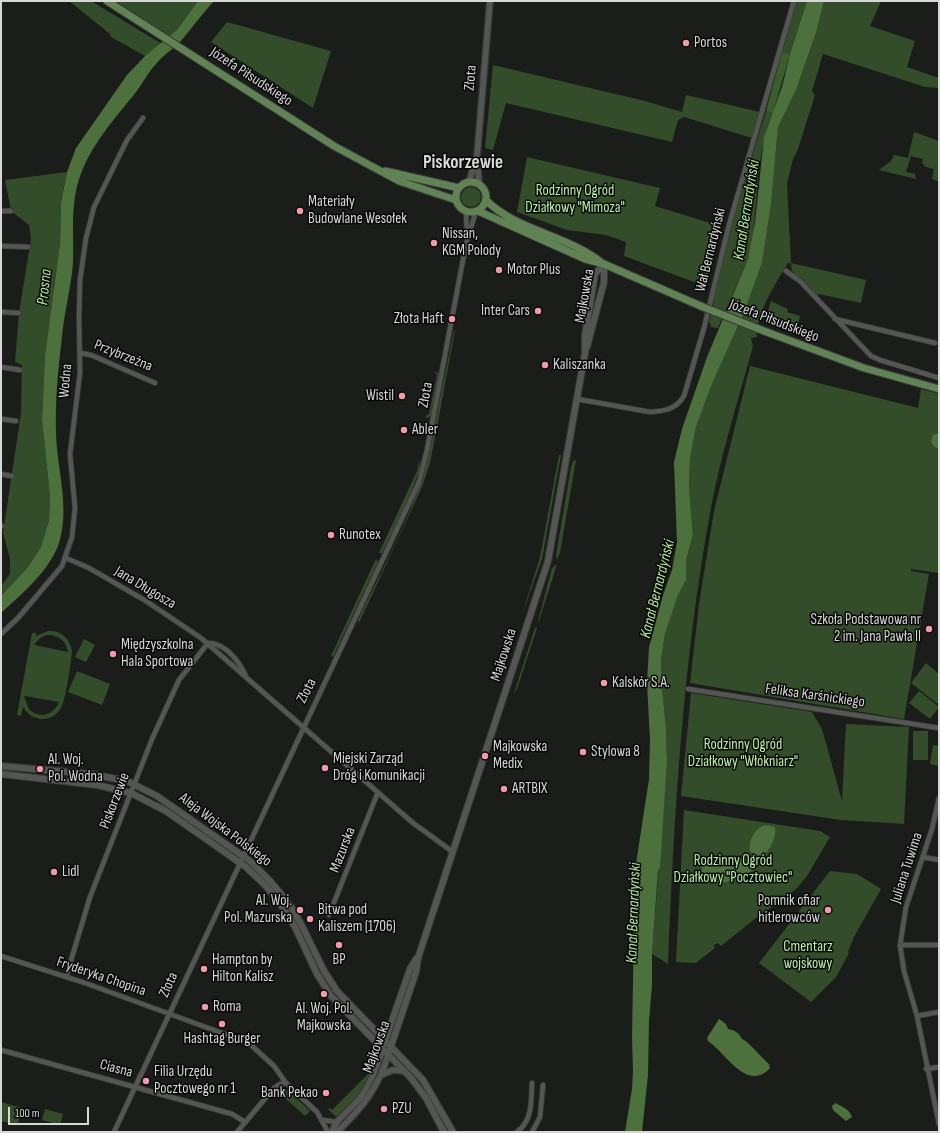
<!DOCTYPE html>
<meta charset="utf-8">
<style>
body{margin:0}
#map{position:relative;width:940px;height:1133px;overflow:hidden;background:#1b1d1b;font-family:"Sofia Sans Condensed",sans-serif}
canvas{display:block}
.frame{position:absolute;inset:0;border:2px solid #d6d7d6;pointer-events:none}
.scale{position:absolute;left:8px;top:1107px;width:81px;height:18px;box-sizing:border-box;border:2px solid #d6d7d6;border-top:0;padding-left:5px;font-size:12px;line-height:14px;white-space:nowrap;color:#d6d7d6;-webkit-text-stroke:3px #060706;paint-order:stroke}
</style>
<div id="map">
<canvas width="940" height="1133"></canvas>
<div class="frame"></div>
<div class="scale">100 m</div>
</div>
<script>
const ctx = document.querySelector('canvas').getContext('2d');
ctx.lineJoin = 'round';
function fillPath(path, color) { ctx.fillStyle = color; ctx.fill(path, 'evenodd'); }
function trace(path, color, width, dash) { ctx.strokeStyle = color; ctx.lineWidth = width; ctx.lineCap = dash ? 'butt' : 'round'; ctx.setLineDash(dash || []); ctx.stroke(path); }
function label(font, color, halo, rows, align = 'center') {
  ctx.font = font + ' "Sofia Sans Condensed",sans-serif'; ctx.lineWidth = 3; ctx.setLineDash([]); ctx.textBaseline = 'middle'; ctx.strokeStyle = halo; ctx.fillStyle = color; for (const [text, x, y, turn = 0] of rows) {
    ctx.save(); ctx.translate(x, y); ctx.rotate((+turn || 0) * Math.PI / 180); ctx.textAlign = isNaN(turn) ? turn : align; if (halo) ctx.strokeText(text, 0, 0); ctx.fillText(text, 0, 0); ctx.restore();
  }
}
fillPath(new Path2D(`
 M69,1H91L162,44L145,56L111,37L110,34Z
 M114,1H198L177,30L170,37Z
 M796,1H807L790,54L782,52Z
 M824,1H881L870,26L915,41L907,67L939,78V88L925,87L823,54L812,91L815,95L798,149L793,159L787,184L791,263L866,280L861,303L819,294L817,296L792,271L791,263H788C776,282 756,314 757,337L751,338L753,346C738,401 720,457 710,513C683,661 674,814 668,964L652,954L667,762L666,728L662,687L661,660L665,634L678,595L686,580V560L693,535L689,487L690,459L696,427L712,384L745,310L762,263L771,205L778,127L796,90L816,33Z
 M227,22L331,51L313,108L211,42Z
 M493,65L645,101L682,112L686,95L760,112L752,138L684,117L678,120L672,142L506,103L493,150L485,148Z
 M766,111L773,113C756,149 758,203 752,243L748,259L718,328L711,327L709,321L713,309L714,294L720,267L733,218Z
 M914,132L939,141V182L932,179L934,169L926,167L922,163L923,159L911,156L906,172L915,174L916,179L879,170L891,161L894,155L908,158Z
 M527,157L660,188L655,206L720,226L705,286L624,256L626,242L606,235L567,230L517,212Z
 M67,172L61,200L60,244L45,355L42,419L50,497L49,520L41,547L28,567L1,596V586L10,574V559L3,533L21,413L22,365L15,362L19,313L31,239L29,225L11,211L5,180Z
 M461 197a10 10 0 1 1 20 0a10 10 0 1 1-20 0Z
 M771,301L788,309L787,312L800,316L798,328L766,318Z
 M454,330H455L437,427L435,423Z
 M750,366L918,408L921,389L939,394V573L911,569V571L929,574L904,719L690,683L699,604L714,511Z
 M435,372L439,373L431,416L427,418L425,416L429,414L437,375Z
 M436,432L430,463L422,487L359,623L358,620C386,560 422,500 433,434Z
 M559,455H561L542,559L522,615L540,557Z
 M576,460L560,553L557,560L556,555L571,467L573,461Z
 M419,461C425,470 389,540 382,553H379L417,471Z
 M376,559L378,562L333,657L331,656Z
 M557,564L539,621H538L552,568Z
 M535,628H537L517,689L514,693Z
 M48,631C61,630 70,638 72,651C71,663 66,699 61,708C57,715 50,719 43,719C34,719 27,714 23,707L21,716L17,715L32,633H36V636ZM46,635C57,634 66,640 68,652L34,645L40,638ZM24,696H25L59,702C53,716 39,719 29,709Z
 M84,639L95,645L86,662L75,657Z
 M926,663L939,674V705L911,683Z
 M77,671L110,684L102,705L68,692Z
 M919,691L939,707L930,719L909,703Z
 M691,693L812,712L822,729L842,801L846,724L909,727L904,824L841,820L681,796Z
 M913,731H928V760H913Z
 M933,745L939,746V766L930,764Z
 M684,810L820,831L830,837L807,876L797,888L783,900L761,914L721,946L718,943L714,945L715,948L696,963L676,962Z
 M830,871L857,874L881,889L854,937L848,952L849,953L836,977L811,1002L759,963Z
 M373,1062L375,1063C368,1084 355,1104 336,1117L328,1109L330,1108L332,1110L369,1073L367,1070Z
 M280,1087L285,1088L310,1111L305,1116L278,1092Z
 M1,1102L22,1108L18,1125L1,1121Z
 M45,1109L63,1114L60,1125L42,1120Z`), '#334c29');
fillPath(new Path2D(`
 M782,52L790,54L773,113L766,111Z`), '#3a5e2b');
fillPath(new Path2D(`
 M198,1H214C202,14 192,28 181,41C173,49 163,55 156,64C148,72 143,83 136,92C112,122 84,152 76,191C71,215 74,239 73,263C71,288 64,313 62,337C58,369 55,402 56,433C57,471 71,510 58,546C47,573 22,594 1,613V596L28,567L41,547L49,520L50,497L42,419L45,355L60,244L61,202L67,172L76,148L127,75L145,56L177,30Z
 M807,1H824L816,33L796,90L778,127L771,205L762,263L745,310L712,384L696,427L690,459L689,487L693,535L686,560V580L678,595L665,634L661,660L662,687L666,728L667,762L660,867L658,871L652,954V985L649,1021L648,1075L642,1132H625L632,1089L633,1071L632,1037L635,870L649,779L650,740L647,683L649,647L663,595L672,570L677,542L674,462L682,429L707,357L748,259L755,223L764,137L782,87L790,54Z
 M939,433V449L933,446L931,441L933,435Z
 M765,825L775,827C777,837 768,856 758,858L750,851C748,841 755,828 765,825Z
 M724,857L744,858L752,862L753,869C744,880 720,885 706,882L701,874L703,863L708,859Z
 M719,1019L726,1024L728,1029C735,1030 739,1033 742,1039C748,1041 763,1059 769,1064L770,1068C747,1093 726,1053 708,1041L707,1038Z
 M835,1103C842,1106 850,1110 852,1117L846,1121L833,1110L832,1106Z`), '#4c713d');
const minor = new Path2D(`
 M1,211H11
 M466,211L467,236
 M1,246L28,247
 M786,271L800,281L871,356L880,360L939,378
 M1,312L19,313
 M835,319L935,343
 M80,353L91,355L155,383
 M1,367L20,370
 M577,399L650,412C666,411 676,409 684,396L704,328L729,225L794,1
 M1,419L16,421
 M1,474L12,476
 M1,526H2
 M66,558L89,568L146,601L201,638L413,823L453,852
 M1,634L18,618L62,566L72,537L75,508L70,454L80,373L79,317L80,280L86,238L94,207L127,140L143,118
 M208,643C225,643 238,660 245,674
 M688,689L939,728
 M939,798L932,829L906,907L900,945L904,971L917,1016L939,1124
 M923,857L939,860
 M329,915L378,792
 M900,945H939
 M1,956L85,983L241,1040L252,1046L274,1066L286,1083L317,1112L328,1132
 M66,977L90,897L152,739L179,680L208,643
 M917,1016L939,1012
 M1,1050L232,1114L245,1122
 M926,1069L939,1067
 M322,1120L336,1122
 M114,1132L419,482L427,450L466,244L476,211
 M237,1132L274,1088L280,1084L286,1083
 M517,1132C533,1120 531,1101 532,1083
 M532,1132L540,1117L543,1085`);
const tertiary = new Path2D(`
 M469,182L476,158
 M479,184L477,156L490,1
 M381,1075L393,1070L405,1071
 M332,1132C336,1118 351,1110 360,1098C371,1083 377,1067 383,1049
 M337,1132C361,1109 379,1087 388,1055`);
const secondary = new Path2D(`
 M587,347L604,282V264
 M1,766L91,774L127,781L157,796L250,861L270,881L290,905L301,924L324,971L337,991L423,1080L453,1132
 M1,774L97,785L131,793L166,811L246,867L266,886L284,909L295,927L317,974L331,996L411,1078L426,1098L444,1132
 M384,1044L410,969L416,959
 M388,1055L416,972L418,958L548,561L585,353V335L595,274L604,264`);
const primary = new Path2D(`
 M107,1L334,146L399,181L456,200
 M385,171L459,188
 M456 197a15 15 0 1 1 30 0a15 15 0 1 1-30 0Z
 M486,200C513,229 570,236 602,263
 M478,211L585,259L604,264L703,307
 M764,331L864,368L939,389`);
trace(minor, '#383938', 6);
trace(tertiary, '#383938', 8);
trace(secondary, '#383938', 8);
trace(primary, '#383938', 9);
trace(minor, '#545653', 4.5);
trace(tertiary, '#545653', 5.5);
trace(secondary, '#545653', 6);
trace(primary, '#618254', 7);
const primaryBridge = new Path2D(`
 M703,307L764,331`);
trace(primaryBridge, '#383938', 9, []);
trace(primaryBridge, '#618254', 7);
for (const [x, y, r, color] of [
 [686,43,4,"#f39aaa"],
 [300,211,4,"#f39aaa"],
 [434,243,4,"#f39aaa"],
 [499,270,4,"#f39aaa"],
 [538,311,4,"#f39aaa"],
 [452,319,4,"#f39aaa"],
 [545,365,4,"#f39aaa"],
 [402,396,4,"#f39aaa"],
 [404,430,4,"#f39aaa"],
 [331,535,4,"#f39aaa"],
 [929,629,4,"#f39aaa"],
 [113,654,4,"#f39aaa"],
 [604,683,4,"#f39aaa"],
 [583,752,4,"#f39aaa"],
 [485,756,4,"#f39aaa"],
 [325,768,4,"#f39aaa"],
 [40,769,4,"#f39aaa"],
 [504,789,4,"#f39aaa"],
 [54,872,4,"#f39aaa"],
 [300,910,4,"#f39aaa"],
 [828,910,4,"#f39aaa"],
 [310,919,4,"#f39aaa"],
 [339,945,4,"#f39aaa"],
 [204,969,4,"#f39aaa"],
 [324,994,4,"#f39aaa"],
 [205,1007,4,"#f39aaa"],
 [222,1024,4,"#f39aaa"],
 [146,1081,4,"#f39aaa"],
 [326,1093,4,"#f39aaa"],
 [384,1109,4,"#f39aaa"]
]) { const dot = new Path2D(); dot.arc(x, y, r, 0, 2 * Math.PI); ctx.fillStyle = color; ctx.fill(dot); trace(dot, '#060706', 1.5); }
label('15px', '#d6d7d6', '#060706', [
 ["Portos",694,43],
 ["Materiały",308,202],
 ["Budowlane Wesołek",308,219],
 ["Nissan,",442,234],
 ["KGM Polody",442,251],
 ["Motor Plus",507,270],
 ["Inter Cars",530,311,"right"],
 ["Złota Haft",444,319,"right"],
 ["Kaliszanka",553,365],
 ["Wistil",394,396,"right"],
 ["Abler",412,430],
 ["Runotex",339,535],
 ["Szkoła Podstawowa nr",921,620,"right"],
 ["2 im. Jana Pawła II",921,637,"right"],
 ["Międzyszkolna",121,645],
 ["Hala Sportowa",121,662],
 ["Kalskór S.A.",612,683],
 ["Majkowska",493,747],
 ["Medix",493,764],
 ["Stylowa 8",591,752],
 ["Miejski Zarząd",333,759],
 ["Dróg i Komunikacji",333,776],
 ["Al. Woj.",48,760],
 ["Pol. Wodna",48,777],
 ["ARTBIX",512,789],
 ["Lidl",62,872],
 ["Al. Woj.",292,901,"right"],
 ["Pol. Mazurska",292,918,"right"],
 ["Pomnik ofiar",820,901,"right"],
 ["hitlerowców",820,918,"right"],
 ["Bitwa pod",318,910],
 ["Kaliszem (1706)",318,927],
 ["Hampton by",212,960],
 ["Hilton Kalisz",212,977],
 ["BP",339,960,"center"],
 ["Roma",213,1007],
 ["Al. Woj. Pol.",324,1009,"center"],
 ["Majkowska",324,1026,"center"],
 ["Hashtag Burger",222,1039,"center"],
 ["Filia Urzędu",154,1072],
 ["Pocztowego nr 1",154,1089],
 ["Bank Pekao",318,1093,"right"],
 ["PZU",392,1109]
], 'left');
label('15px', '#d6d7d6', '#060706', [
 ["Józefa Piłsudskiego",251,77,33],
 ["Złota",471,78,-85],
 ["Wał Bernardyński",711,250,-76],
 ["Majkowska",585,296,-80],
 ["Józefa Piłsudskiego",774,321,21],
 ["Przybrzeżna",123,356,22],
 ["Wodna",66,381,-85],
 ["Złota",426,395,-79],
 ["Jana Długosza",145,588,31],
 ["Majkowska",504,655,-72],
 ["Złota",307,691,-63],
 ["Feliksa Karśnickiego",815,696,8],
 ["Piskorzewie",115,801,-69],
 ["Aleja Wojska Polskiego",225,830,37],
 ["Mazurska",343,850,-69],
 ["Juliana Tuwima",907,868,-72],
 ["Fryderyka Chopina",101,977,19],
 ["Złota",169,985,-65],
 ["Majkowska",377,1047,-70],
 ["Ciasna",116,1069,15]
]);
label('15px', '#b9f2a2', '#060706', [
 ["Rodzinny Ogród",575,191],
 ["Działkowy \"Mimoza\"",575,208],
 ["Rodzinny Ogród",743,745],
 ["Działkowy \"Włókniarz\"",743,762],
 ["Rodzinny Ogród",733,861],
 ["Działkowy \"Pocztowiec\"",733,878],
 ["Cmentarz",808,947],
 ["wojskowy",808,964]
]);
label('italic 16px', '#b1ea9b', '#060706', [
 ["Kanał Bernardyński",747,210,-81],
 ["Prosna",45,287,-84],
 ["Kanał Bernardyński",658,589,-76],
 ["Kanał Bernardyński",634,913,-88]
]);
label('bold 19px', '#d6d7d6', '#060706', [
 ["Piskorzewie",463,163]
]);
</script>
